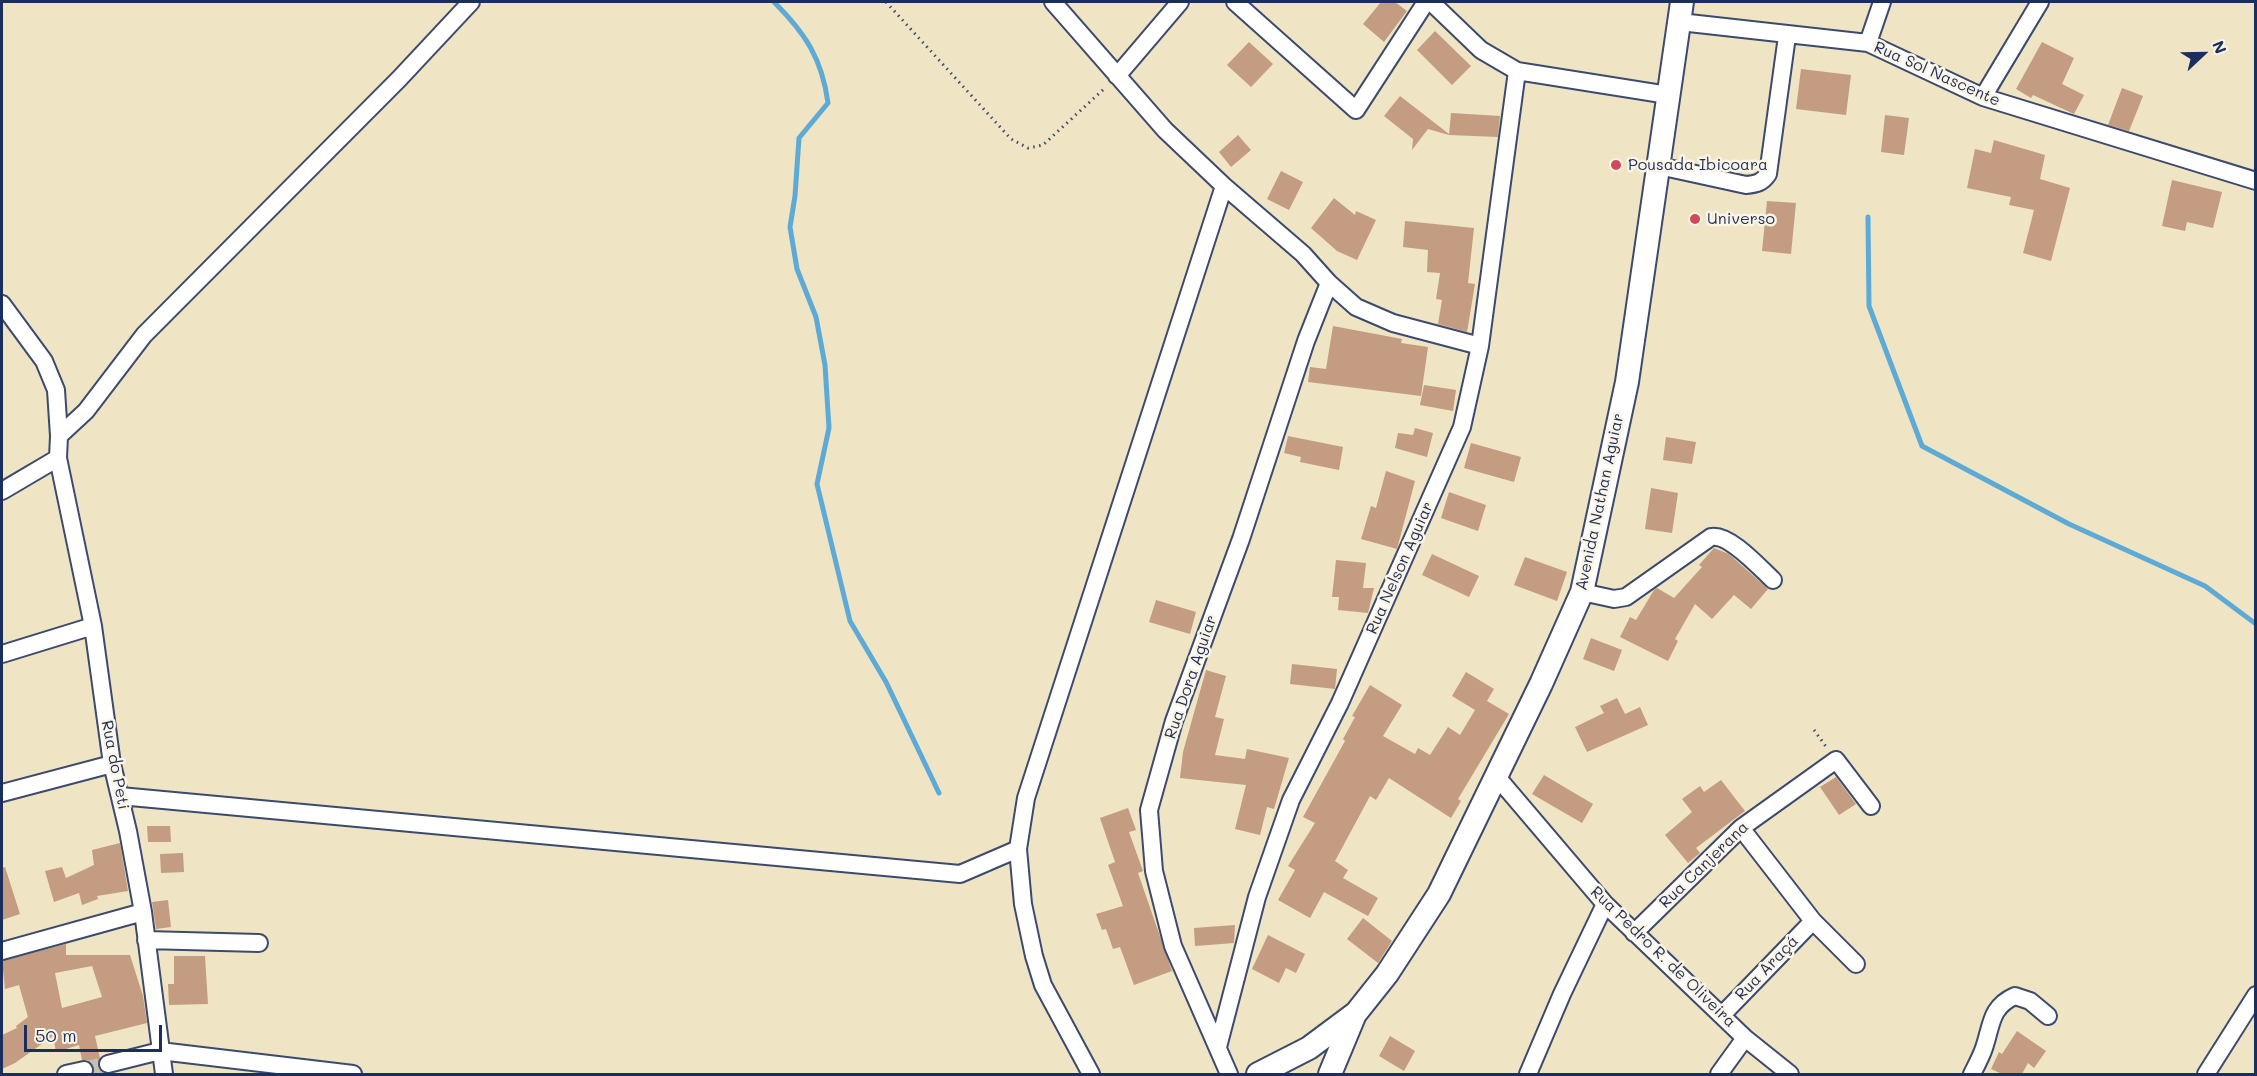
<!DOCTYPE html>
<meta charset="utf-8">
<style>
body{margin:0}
#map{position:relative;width:2257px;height:1076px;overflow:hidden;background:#efe4c4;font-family:Mali,sans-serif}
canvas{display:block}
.frame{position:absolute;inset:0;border:3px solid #1b2f5e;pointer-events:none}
.north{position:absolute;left:2173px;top:24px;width:60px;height:60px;-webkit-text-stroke:4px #fcf5e5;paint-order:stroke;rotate:68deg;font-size:16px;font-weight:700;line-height:24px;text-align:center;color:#1b2f5e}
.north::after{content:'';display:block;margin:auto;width:21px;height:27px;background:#1b2f5e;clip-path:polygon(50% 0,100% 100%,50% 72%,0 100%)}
.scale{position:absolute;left:24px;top:1025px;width:138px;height:27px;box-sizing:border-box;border:3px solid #1b2f5e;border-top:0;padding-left:8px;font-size:18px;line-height:21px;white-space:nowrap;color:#1b2f5e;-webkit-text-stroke:4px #fcf5e5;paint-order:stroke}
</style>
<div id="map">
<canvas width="2257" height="1076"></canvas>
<div class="frame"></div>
<div class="north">N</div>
<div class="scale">50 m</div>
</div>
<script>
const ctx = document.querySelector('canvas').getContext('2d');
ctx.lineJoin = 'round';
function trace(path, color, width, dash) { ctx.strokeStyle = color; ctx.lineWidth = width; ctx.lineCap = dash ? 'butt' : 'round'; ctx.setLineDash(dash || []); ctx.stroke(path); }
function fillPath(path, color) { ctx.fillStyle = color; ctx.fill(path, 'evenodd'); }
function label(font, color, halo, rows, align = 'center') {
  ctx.font = font + ' Mali,sans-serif'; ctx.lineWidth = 5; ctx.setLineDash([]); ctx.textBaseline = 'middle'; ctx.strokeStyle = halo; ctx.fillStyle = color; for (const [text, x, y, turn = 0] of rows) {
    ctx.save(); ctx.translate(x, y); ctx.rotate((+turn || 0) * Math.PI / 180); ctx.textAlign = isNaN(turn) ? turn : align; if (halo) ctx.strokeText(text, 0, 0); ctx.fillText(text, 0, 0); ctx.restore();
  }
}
trace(new Path2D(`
 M774,2C805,33 822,58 828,103L799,138L795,196L790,227L797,269L816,317L825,365L829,428L817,484L850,621L886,682L939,793
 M1868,217L1869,306L1922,446L2069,524L2205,586L2256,624`), '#5eaad6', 5);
fillPath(new Path2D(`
 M1381,2H1395L1407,11L1384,42L1363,24Z
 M1435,31L1471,66L1452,85L1417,50Z
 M1249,42L1273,64L1251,87L1227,65Z
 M2042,42L2074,58L2062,84L2084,95L2074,114L2033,95L2031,98L2016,89Z
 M1801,69L1851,75L1846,115L1796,109Z
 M2122,88L2143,96L2129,131L2108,125Z
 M1400,96L1449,134V135L1428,129L1412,150L1413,139L1384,116Z
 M1451,113L1500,116L1498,137L1449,135Z
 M1885,115L1909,118L1904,155L1881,152Z
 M1238,135L1251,150L1231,167L1219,152Z
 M1994,140L2045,155L2040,179L2070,188L2051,261L2023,253L2034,210L2009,205L2011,197L1967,188L1975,149L1991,153Z
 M1281,171L1303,182L1289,210L1267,199Z
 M2172,180L2222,192L2213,228L2187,222L2185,231L2162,226Z
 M1334,198L1355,215L1356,211L1376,220L1357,260L1337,251L1311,228Z
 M1767,201L1796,203L1791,254L1762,251Z
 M1405,221L1474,228L1468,283L1475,284L1467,332L1438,324L1442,300L1436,299L1440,273L1427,272L1428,250L1403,247Z
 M1333,326L1402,339L1401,343L1428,347L1421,396L1308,382L1310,367L1326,369Z
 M1424,385L1456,390L1453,411L1420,405Z
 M1415,428L1433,433L1427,457L1395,448L1398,433L1413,435Z
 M1288,436L1343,447L1339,470L1300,462L1301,457L1284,453Z
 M1666,437L1696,442L1692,464L1663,460Z
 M1471,443L1521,457L1514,482L1464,468Z
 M1386,471L1415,481L1397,549L1361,539L1371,506L1376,508Z
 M1651,488L1678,493L1672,533L1645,529Z
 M1449,492L1486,505L1478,531L1441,518Z
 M1714,548L1729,554L1768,589L1751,609L1734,595L1712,619L1695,604L1675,639L1678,641L1668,661L1620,637L1630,617L1636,620L1654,590L1657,588L1674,598L1702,567L1699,565Z
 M1432,554L1479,576L1469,597L1422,575Z
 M1525,557L1567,572L1557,601L1514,585Z
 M1336,560L1366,563L1363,588H1374L1368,613L1338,610L1339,597H1332Z
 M1156,600L1196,612L1190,634L1149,622Z
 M1591,638L1622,650L1614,671L1583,659Z
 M1292,664L1337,669L1335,689L1290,684Z
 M1206,670L1226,676L1215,717L1224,719L1215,755L1245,759L1247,749L1289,758L1274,809L1267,807L1260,835L1235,829L1246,785L1180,778L1183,752Z
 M1466,672L1494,689L1487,701L1509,714L1458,799L1461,801L1451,818L1389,778L1376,800L1370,796L1335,861L1348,870L1343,878L1378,898L1368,916L1324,892L1310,918L1278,900L1295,870L1288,866L1315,823L1303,817L1345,741L1343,739L1355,717L1352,716L1370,685L1402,705L1383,736L1415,754L1418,748L1430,755L1448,727L1460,735L1475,710L1452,696Z
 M1617,698L1625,714L1640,707L1648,725L1587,752L1575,727L1604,713L1600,706Z
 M1544,775L1593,804L1582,823L1532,794Z
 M1836,777L1856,804L1839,815L1820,787Z
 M1721,780L1745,811L1696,848L1700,853L1688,863L1665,835L1692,812L1682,799L1700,786L1704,792Z
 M1128,808L1136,830L1129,832L1143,871L1138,873L1172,971L1134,985L1120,947L1113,949L1106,929L1102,930L1096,914L1123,906L1108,865L1115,862L1100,818Z
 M147,826H170L171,842H148Z
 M120,843L128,891L97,896L98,899L82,905L79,893L54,902L45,871L62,867L66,878L94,865L92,850Z
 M183,853L184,872L161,873L160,854Z
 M5,867L20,914L2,920V868Z
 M168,900L171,927L156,929L152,902Z
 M1363,918L1392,941L1378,963L1347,939Z
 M1235,925L1234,943L1195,946L1194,928Z
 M1268,935L1305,954L1296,973L1286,968L1279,983L1252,969Z
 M66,944V955H130L143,996L147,1023L95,1036L100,1058L98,1066L103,1074H93L94,1067L88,1060H82L79,1045L56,1052L53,1036L15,1063L2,1069V1035L17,1028L16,1026L28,1017L19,985L5,989L2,961ZM92,966L102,997L62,1008L55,973Z
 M174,956H205L208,1004L169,1005L168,984H174Z
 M2017,1031L2046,1051L2034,1068L2028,1063L2022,1074H2002L1991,1069L1999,1052L2002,1054Z
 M1390,1036L1415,1051L1404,1071L1379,1056Z`), '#c39c81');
trace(new Path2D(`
 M84,1070L108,1064`), '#c5c0b0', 16, [16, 8]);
const street = new Path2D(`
 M1053,2L1165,130L1224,186L1303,254L1329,283L1356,307L1393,323L1480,346
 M1235,2L1356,110L1426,2
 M1431,2L1481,50L1517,71L1668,95
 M1680,22L1868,43L1983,97L2256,181
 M1868,43L1882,2
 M1117,76L1180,2
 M1983,97L2040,2
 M1659,166L1746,185C1756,184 1762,183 1768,174L1787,36
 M2,304L44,361L56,390L59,436
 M2,491L58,458
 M1582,592L1614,599L1626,597L1711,537C1729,533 1760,568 1773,580
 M2,654L93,626
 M1497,777L1605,904L1745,1038L1790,1074
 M2,793L112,764
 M120,796L960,874L1018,849
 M1741,828L1813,921L1856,964
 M1634,933L1741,828L1836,760L1871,806
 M146,940L259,943
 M2,951L143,912
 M1722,1015L1813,921
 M1218,1047L1257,897L1291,800L1340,703L1462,427L1480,346L1517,71
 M108,1064L160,1051L353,1074
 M66,1074L84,1070
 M164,1074L143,912L128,831L112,764L93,626L58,458L59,436L86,411L144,335L399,79L471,2
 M1091,1074L1043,985L1034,956L1023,904L1018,849L1026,798L1224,186
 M1229,1074L1173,946L1154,871L1149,810L1174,721L1241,539L1306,341L1329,283
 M1528,1074L1562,994L1605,904
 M1719,1074L1745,1038
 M1972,1074C1976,1066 1981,1057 1984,1048C1992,1025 1990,1007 2015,996L2030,1001L2048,1016
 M2206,1074L2256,995`);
const secondary = new Path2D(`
 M1258,1074L1309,1048L1356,1013L1387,974L1439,894L1541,684L1582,592L1627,382L1682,2
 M1330,1074L1355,1014`);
trace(street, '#3b4a6d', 20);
trace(secondary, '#3b4a6d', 26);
trace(new Path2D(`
 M886,2L1011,139L1028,148L1043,145L1105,88
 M1814,730L1827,748`), '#3b4a6d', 3, [1.5, 4.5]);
trace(street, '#fff', 16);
trace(secondary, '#fff', 22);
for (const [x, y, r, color] of [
 [1616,165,6,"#d1495b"],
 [1695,219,6,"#d1495b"]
]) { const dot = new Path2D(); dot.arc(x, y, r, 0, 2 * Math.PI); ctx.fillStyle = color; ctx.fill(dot); trace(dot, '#fcf5e5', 2); }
label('16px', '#1b2f5e', '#fcf5e5', [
 ["Rua Sol Nascente",1937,74,24],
 ["Avenida Nathan Aguiar",1600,502,-78],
 ["Rua Nelson Aguiar",1400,568,-66],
 ["Rua Dora Aguiar",1191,677,-71],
 ["Rua do Peti",115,765,79],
 ["Rua Canjerana",1704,865,-44],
 ["Rua Pedro R. de Oliveira",1663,957,44],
 ["Rua Araçá",1767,968,-46]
]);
label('16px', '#1b2f5e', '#fcf5e5', [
 ["Pousada Ibicoara",1628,165],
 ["Universo",1707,219]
], 'left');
</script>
